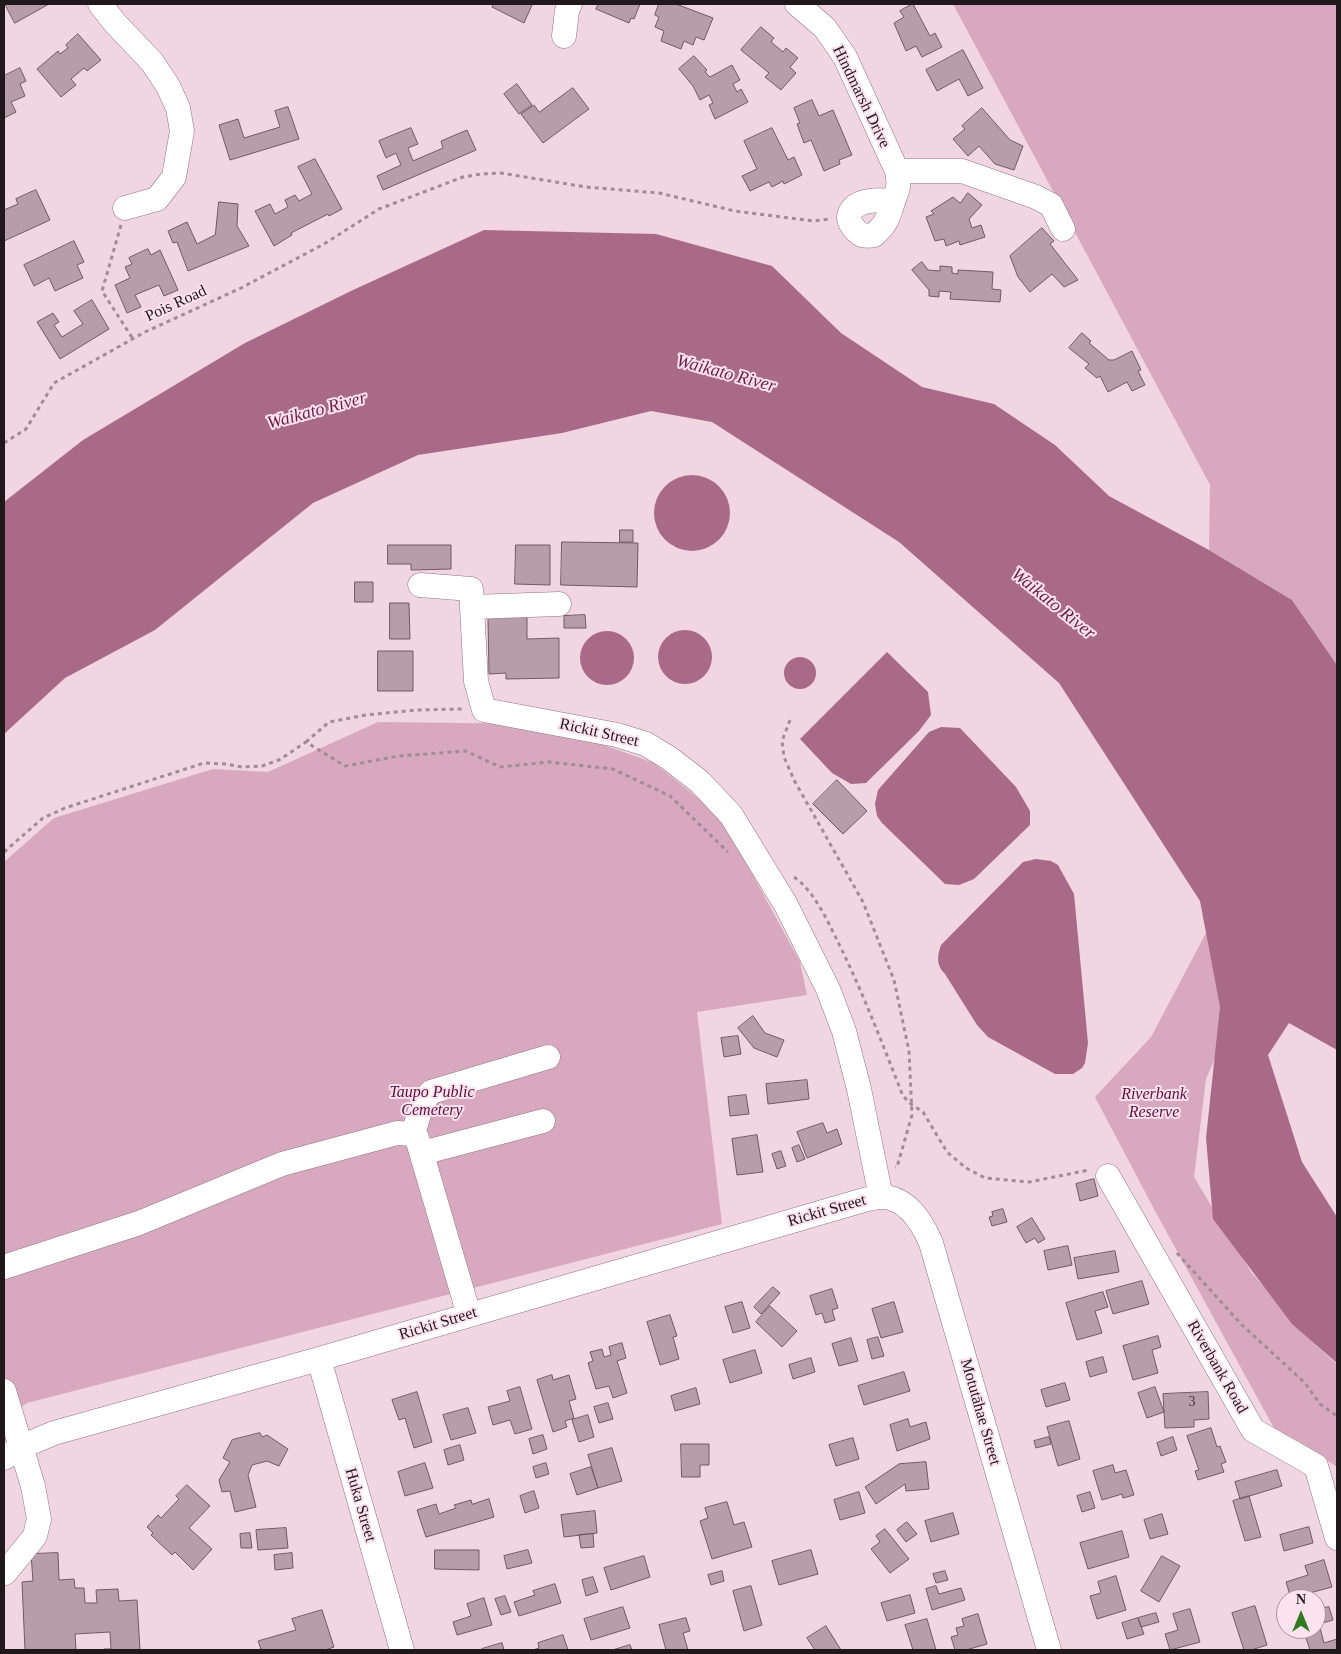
<!DOCTYPE html>
<meta charset="utf-8">
<style>
body{margin:0}
#map{position:relative;width:1341px;height:1654px;overflow:hidden;background:#f1d5e1;font-family:Georgia,serif}
canvas{display:block}
.frame{position:absolute;inset:0;border:5px solid #21181c;pointer-events:none}
.north{position:absolute;left:1276px;top:1589px;width:50px;height:50px;box-sizing:border-box;background:#fee2ee;border:1px solid #a6919a;border-radius:50%;rotate:0deg;font-size:14px;font-weight:700;line-height:20px;text-align:center;color:#21181c}
.north::after{content:'';display:block;margin:auto;width:18px;height:22px;background:#307a20;clip-path:polygon(50% 0,100% 100%,50% 72%,0 100%)}
</style>
<div id="map">
<canvas width="1341" height="1654"></canvas>
<div class="frame"></div>
<div class="north">N</div>
</div>
<script>
const ctx = document.querySelector('canvas').getContext('2d');
ctx.lineJoin = 'round';
function fillPath(path, color) { ctx.fillStyle = color; ctx.fill(path, 'evenodd'); }
function trace(path, color, width, dash) { ctx.strokeStyle = color; ctx.lineWidth = width; ctx.lineCap = dash ? 'butt' : 'round'; ctx.setLineDash(dash || []); ctx.stroke(path); }
function label(font, color, halo, rows, align = 'center') {
  ctx.font = font + ' Georgia,serif'; ctx.lineWidth = 4; ctx.setLineDash([]); ctx.textBaseline = 'middle'; ctx.strokeStyle = halo; ctx.fillStyle = color; for (const [text, x, y, turn = 0] of rows) {
    ctx.save(); ctx.translate(x, y); ctx.rotate((+turn || 0) * Math.PI / 180); ctx.textAlign = isNaN(turn) ? turn : align; if (halo) ctx.strokeText(text, 0, 0); ctx.fillText(text, 0, 0); ctx.restore();
  }
}
fillPath(new Path2D(`
 M953,4H1337V665L1292,600L1209,550L1210,485Z
 M378,722L546,724L654,763L721,816L800,962L807,995L697,1012L722,1224L27,1403L4,1419V862L54,818L213,769L268,772Z
 M1207,931L1226,1033L1206,1079L1194,1177L1251,1272L1318,1347L1337,1364V1467L1298,1441H1281L1154,1209L1095,1097L1151,1037Z`), '#d8a9be');
fillPath(new Path2D(`
 M484,230L656,234L772,266L841,333L922,387L994,404L1055,445L1109,496L1209,550L1292,600L1337,665V1050L1289,1023L1268,1055L1302,1162L1337,1217V1363L1292,1324L1213,1219L1206,1138L1220,1007L1200,901L1059,683L899,542L712,422L651,411L562,433L418,455L313,503L155,630L65,678L4,734V502L83,440L245,343L353,290Z
 M654 513a38 38 0 1 1 76 0a38 38 0 1 1-76 0Z
 M658 657a27 27 0 1 1 54 0a27 27 0 1 1-54 0Z
 M580 658a27 27 0 1 1 54 0a27 27 0 1 1-54 0Z
 M887,652L928,692L931,715L919,731L866,783L851,784L832,773L800,739Z
 M784 673a16 16 0 1 1 32 0a16 16 0 1 1-32 0Z
 M941,727L960,728L1016,787L1030,811V825L974,879L959,885L945,884L882,823L877,816L875,804L878,790L929,732Z
 M1036,859L1051,861L1058,865L1074,894L1088,1043L1085,1063L1082,1068L1073,1074H1055L988,1037L977,1025L945,974C936,965 937,957 941,945L1023,862Z`), '#a96a88');
const building = new Path2D(`
 M5,4H49L15,23Z
 M494,4H529L532,5L524,23L492,7Z
 M599,4H640L634,19L631,18L629,23L596,9Z
 M659,4H676L713,18L704,40L696,37L693,45L684,41L681,49L661,41L664,31L655,27L659,17L655,15Z
 M913,4L930,36L935,33L942,47L922,57L916,46L906,51L894,23L904,17L900,11Z
 M761,27L774,38L771,42L783,52L786,48L798,58L790,67L796,73L781,90L765,77L769,73L741,50Z
 M78,34L101,60L87,71L84,68L71,79L76,85L61,97L37,69L58,51L60,54L68,48L66,45Z
 M963,50L983,88L968,96L959,79L937,91L926,70Z
 M694,56L707,70L705,72L710,77L732,65L740,80L733,84L737,92L741,89L748,102L715,119L709,105L713,103L709,95L700,100L693,86L679,69Z
 M20,68L26,81L20,84L25,96L11,102L16,112L4,118V76Z
 M517,84L532,105L519,114L504,94Z
 M573,88L589,109L543,143L521,114L534,105L539,112Z
 M812,100L819,116L833,110L852,155L839,160L840,164L824,171L811,140L804,143L797,124L800,123L794,108Z
 M288,107L299,139L230,160L219,125L238,119L244,138L280,127L275,111Z
 M982,108L1010,140L1023,146L1014,170L995,164L979,146L968,156L953,139L965,129L962,126Z
 M411,128L418,144L408,148L413,161L443,148L441,141L467,130L476,150L383,190L377,176L401,165L396,153L386,158L379,141Z
 M772,128L788,160L794,157L802,175L784,184L783,181L772,187L769,182L750,191L742,176L757,169L744,141Z
 M315,159L342,209L329,216L328,214L291,233L292,235L274,246L255,211L270,204L275,214L288,207L285,200L295,195L299,201L312,194L298,167Z
 M36,190L50,220L4,241V210L18,204L16,199Z
 M968,193L982,205L969,219L972,228L981,225L985,237L960,245L959,241L946,246L944,239L935,241L926,217L934,214L931,211L953,197L960,203Z
 M219,202L238,204L237,226L249,246L188,271L177,242L173,243L168,231L187,222L197,244L215,235Z
 M1042,228L1054,241L1050,244L1078,280L1064,287L1052,274L1030,292L1018,277L1010,256Z
 M74,241L84,262L77,265L83,278L55,291L49,278L34,286L24,265Z
 M148,249L151,255L160,250L178,290L164,296L159,285L135,295L141,307L127,313L115,285L130,278L125,267L132,264L129,258Z
 M922,262L928,270L940,271V266L952,267V273L958,274V270L993,272L992,289L1001,290L1000,302L950,299L951,292L939,291V297L929,296V290L912,270Z
 M92,300L109,329L60,359L37,322L53,313L59,322L54,325L62,337L83,324L74,311Z
 M1082,333L1091,341L1089,343L1109,360H1114L1132,351L1141,370L1138,371L1145,385L1132,391L1127,382L1108,392L1100,376L1097,378L1085,368L1089,364L1069,348Z
 M620,530H633V542H620Z
 M562,542L638,543L637,587L561,585Z
 M388,545H451V569L411,570V564H388Z
 M516,545H550V585L515,584Z
 M355,582H373V602H355Z
 M390,603H409L410,639H390Z
 M585,615L586,628H564V616Z
 M527,617V639L559,638V678L506,679V673L489,674L488,618Z
 M378,651H413V691H378Z
 M837,780L867,811L843,834L813,804Z
 M753,1016L765,1033L784,1040L777,1057L754,1048L738,1028Z
 M738,1036L741,1054L724,1057L721,1038Z
 M807,1080L809,1099L768,1104L766,1084Z
 M746,1095L749,1114L730,1116L728,1097Z
 M823,1123L827,1133L837,1129L842,1144L807,1158L797,1132Z
 M757,1135L763,1172L737,1175L732,1139Z
 M799,1145L805,1159L797,1162L792,1148Z
 M781,1151L786,1166L777,1169L772,1154Z
 M1094,1179L1098,1196L1080,1201L1076,1184Z
 M1003,1209L1007,1222L992,1226L989,1217L993,1216L992,1212Z
 M1032,1218L1045,1239L1038,1243L1035,1238L1026,1243L1017,1227Z
 M1068,1246L1072,1265L1048,1270L1044,1251Z
 M1115,1251L1119,1272L1078,1279L1074,1258Z
 M1142,1281L1149,1304L1113,1314L1106,1291Z
 M773,1287L780,1293L761,1314L754,1307Z
 M832,1289L838,1308L832,1310L835,1320L825,1323L822,1313L816,1315L810,1296Z
 M1103,1292L1108,1307L1095,1311L1102,1333L1077,1340L1066,1303Z
 M742,1302L750,1328L733,1333L725,1307Z
 M894,1302L903,1332L881,1338L872,1309Z
 M770,1306L797,1331L782,1347L756,1322Z
 M670,1315L677,1336L673,1337L679,1359L660,1365L647,1322Z
 M1158,1336L1161,1347L1152,1350L1158,1373L1133,1380L1123,1346Z
 M878,1337L884,1356L872,1359L867,1340Z
 M851,1338L858,1361L839,1366L832,1344Z
 M622,1343L626,1358L617,1361L627,1393L613,1398L609,1386L596,1389L588,1363L593,1361L590,1352L602,1349L604,1357L611,1355L609,1347Z
 M755,1350L762,1373L730,1383L723,1360Z
 M1103,1357L1107,1372L1090,1377L1086,1362Z
 M811,1358L815,1372L793,1379L789,1365Z
 M904,1372L910,1391L864,1405L858,1386Z
 M552,1375L553,1380L569,1375L576,1399L569,1401L574,1418L565,1421L567,1427L553,1432L537,1380Z
 M1065,1383L1070,1400L1046,1407L1041,1390Z
 M520,1387L532,1429L515,1434L510,1420L493,1425L488,1407L510,1401L507,1391Z
 M1155,1387L1164,1412L1147,1418L1138,1393Z
 M696,1388L700,1404L675,1411L671,1396Z
 M417,1392L432,1442L414,1448L405,1418L399,1420L392,1400Z
 M1208,1392L1209,1419L1194,1420V1427L1165,1428L1163,1394Z
 M608,1403L613,1419L599,1423L594,1407Z
 M468,1408L476,1433L451,1440L443,1415Z
 M588,1415L594,1437L579,1442L572,1420Z
 M908,1419L910,1427L926,1422L930,1439L897,1451L890,1425Z
 M1069,1421L1080,1459L1058,1466L1047,1427Z
 M1211,1428L1217,1447L1220,1446L1226,1462L1221,1464L1224,1472L1198,1480L1195,1471L1199,1470L1187,1436Z
 M260,1433L262,1437L267,1435L288,1449L279,1466L267,1461L252,1465L248,1475L256,1507L235,1512L230,1491L222,1492L219,1480L230,1462L223,1458L232,1440Z
 M543,1435L547,1449L533,1454L529,1439Z
 M1049,1437L1051,1444L1036,1448L1034,1441Z
 M1173,1437L1177,1450L1161,1456L1157,1443Z
 M853,1438L859,1459L836,1466L829,1445Z
 M681,1444H709V1465H700V1477H682Z
 M460,1445L464,1460L448,1465L444,1450Z
 M612,1448L622,1481L598,1488L588,1455Z
 M926,1462L929,1489L906,1491L905,1484L876,1504L865,1487L899,1464Z
 M425,1463L433,1488L405,1496L398,1472Z
 M546,1463L549,1474L536,1478L533,1467Z
 M1113,1465L1115,1473L1126,1470L1134,1495L1123,1498L1122,1494L1102,1500L1093,1471Z
 M591,1467L598,1488L577,1495L570,1474Z
 M1277,1470L1282,1486L1240,1499L1235,1482Z
 M187,1485L210,1506L189,1528L212,1549L193,1570L175,1552L172,1555L151,1535L153,1533L147,1527L158,1515L161,1518L179,1499L176,1496Z
 M534,1491L539,1508L525,1513L520,1496Z
 M859,1492L865,1513L840,1520L834,1500Z
 M1090,1492L1095,1508L1082,1512L1077,1496Z
 M1249,1496L1261,1537L1245,1541L1233,1501Z
 M489,1499L494,1517L426,1537L417,1510L436,1504L439,1514L456,1508L454,1505L471,1500L472,1504Z
 M727,1502L734,1525L744,1522L752,1547L712,1559L700,1521L708,1518L705,1508Z
 M595,1511L597,1533L564,1537L561,1515Z
 M953,1513L959,1534L931,1542L925,1521Z
 M1162,1514L1168,1534L1150,1539L1144,1520Z
 M907,1522L917,1534L906,1542L897,1530Z
 M1309,1527L1313,1543L1284,1551L1280,1535Z
 M286,1528L288,1548L258,1550L256,1530Z
 M885,1529L909,1559L890,1573L871,1549L880,1542L876,1536Z
 M1122,1531L1129,1557L1088,1569L1080,1543Z
 M250,1533L252,1548H241L240,1534Z
 M593,1534L594,1547L581,1548L579,1535Z
 M435,1550H479V1570L435,1569Z
 M528,1550L532,1563L507,1569L504,1556Z
 M811,1550L818,1574L779,1585L772,1561Z
 M58,1553L59,1580L74,1579L75,1588H84L85,1603H97L96,1590L118,1589L119,1601L137,1600L140,1650H104V1649H111L110,1632L75,1634L76,1650H25L22,1582L33,1581L31,1554Z
 M292,1553L293,1568L275,1570L274,1555Z
 M644,1556L650,1577L611,1590L604,1568Z
 M1162,1556L1180,1566L1159,1602L1141,1591Z
 M1324,1560L1332,1587L1291,1598L1286,1582L1308,1575L1305,1566Z
 M722,1571L724,1581L711,1585L708,1575Z
 M945,1571L948,1580L936,1583L933,1574Z
 M1116,1576L1126,1610L1097,1619L1090,1596L1101,1593L1098,1582Z
 M593,1577L598,1592L586,1596L582,1580Z
 M555,1584L561,1603L519,1616L514,1602L535,1595L533,1591Z
 M751,1586L762,1625L744,1631L733,1591Z
 M936,1586L939,1594L961,1588L965,1600L932,1610L926,1589Z
 M910,1595L915,1613L887,1621L881,1603Z
 M505,1596L511,1612L501,1615L495,1599Z
 M484,1598L492,1625L457,1635L453,1622L471,1616L467,1604Z
 M1255,1606L1267,1645L1251,1650H1244L1232,1613Z
 M623,1607L630,1628L591,1640L584,1619Z
 M1329,1607L1333,1620L1319,1624L1324,1643L1337,1639V1650H1310L1303,1629H1316V1610Z
 M1190,1609L1200,1642L1170,1650L1165,1634L1178,1630L1173,1614Z
 M322,1610L334,1647L325,1650H256L261,1649L258,1641L296,1630L292,1619Z
 M1156,1613L1159,1622L1141,1627L1138,1618Z
 M978,1614L987,1644L966,1650H955L951,1637L958,1635L956,1628L964,1626L962,1619Z
 M686,1618L690,1631L683,1633L688,1650H666L659,1625Z
 M1138,1618L1144,1634L1127,1639L1122,1623Z
 M927,1619L936,1650H913L905,1625Z
 M826,1626L841,1650H815L807,1638Z
 M563,1635L568,1650H533L539,1648L538,1643Z
 M502,1643L504,1650H482V1649Z
 M630,1645L632,1650H613Z`);
fillPath(building, '#b79da8');
trace(building, '#705963', 1);
const minor = new Path2D(`
 M100,4L115,23L152,62L168,86L178,108L182,131L174,177L157,199L125,208
 M797,4L825,28L845,57L897,171C900,186 898,188 893,202C888,218 887,223 874,235C870,236 866,236 862,235C856,232 846,221 850,213C856,199 881,199 893,202
 M564,36L567,11L570,4
 M897,171H962L1036,197L1051,205L1063,229
 M420,585L471,589L476,681L484,710L617,735L646,744L669,758L700,782L731,815L786,905L828,989L844,1031L859,1089L881,1197
 M472,607L559,604
 M413,1134L423,1101L431,1092L548,1057
 M422,1153L543,1121
 M1108,1176L1253,1430L1316,1466L1337,1538
 M4,1267L139,1223L282,1164L397,1133L413,1134L417,1138L469,1315
 M319,1359L402,1650
 M4,1391L33,1486L39,1519L35,1536L5,1573
 M4,1458L21,1447L54,1433L319,1359L864,1200C869,1199 875,1197 880,1197C907,1196 922,1222 931,1243L1049,1650`);
trace(minor, '#8e7680', 25);
trace(new Path2D(`
 M121,225L102,291L133,339
 M4,443L26,429L54,383L145,332L241,288L324,244L379,209L463,177L481,174L501,173L586,187L659,193L735,211L813,221L829,219
 M790,720L782,741L784,757L794,780L863,902L894,980L909,1051L912,1115L897,1167H895
 M306,742L329,722L366,715L416,710L463,709
 M4,852L43,818L65,808L204,763L226,764L242,767L262,766L279,760L306,742L345,766L399,756L466,751L500,767L549,762L613,769L670,796L728,852
 M794,877C814,891 826,918 837,940C862,990 882,1043 903,1096L911,1104L923,1112L947,1152L966,1168L985,1178L1029,1182L1089,1170
 M1177,1253L1241,1324L1305,1383L1320,1404L1337,1416`), '#a18c95', 3, [4, 4]);
trace(minor, '#fff', 24);
label('14px', '#46393f', null, [
 ["3",1192,1402]
]);
label('16px', '#21181c', '#fee2ee', [
 ["Hindmarsh Drive",861,97,64],
 ["Pois Road",176,304,-25],
 ["Rickit Street",599,733,13],
 ["Rickit Street",827,1211,-16],
 ["Rickit Street",438,1324,-17],
 ["Riverbank Road",1217,1367,60],
 ["Motutāhae Street",980,1412,74],
 ["Huka Street",360,1505,74]
]);
label('italic 16px', '#5b0d3b', '#fee2ee', [
 ["Taupo Public",432,1093],
 ["Cemetery",432,1111],
 ["Riverbank",1154,1095],
 ["Reserve",1154,1113]
]);
label('italic 18px', '#6c1e49', '#fee2ee', [
 ["Waikato River",726,374,15],
 ["Waikato River",317,411,-15],
 ["Waikato River",1053,604,39]
]);
</script>
